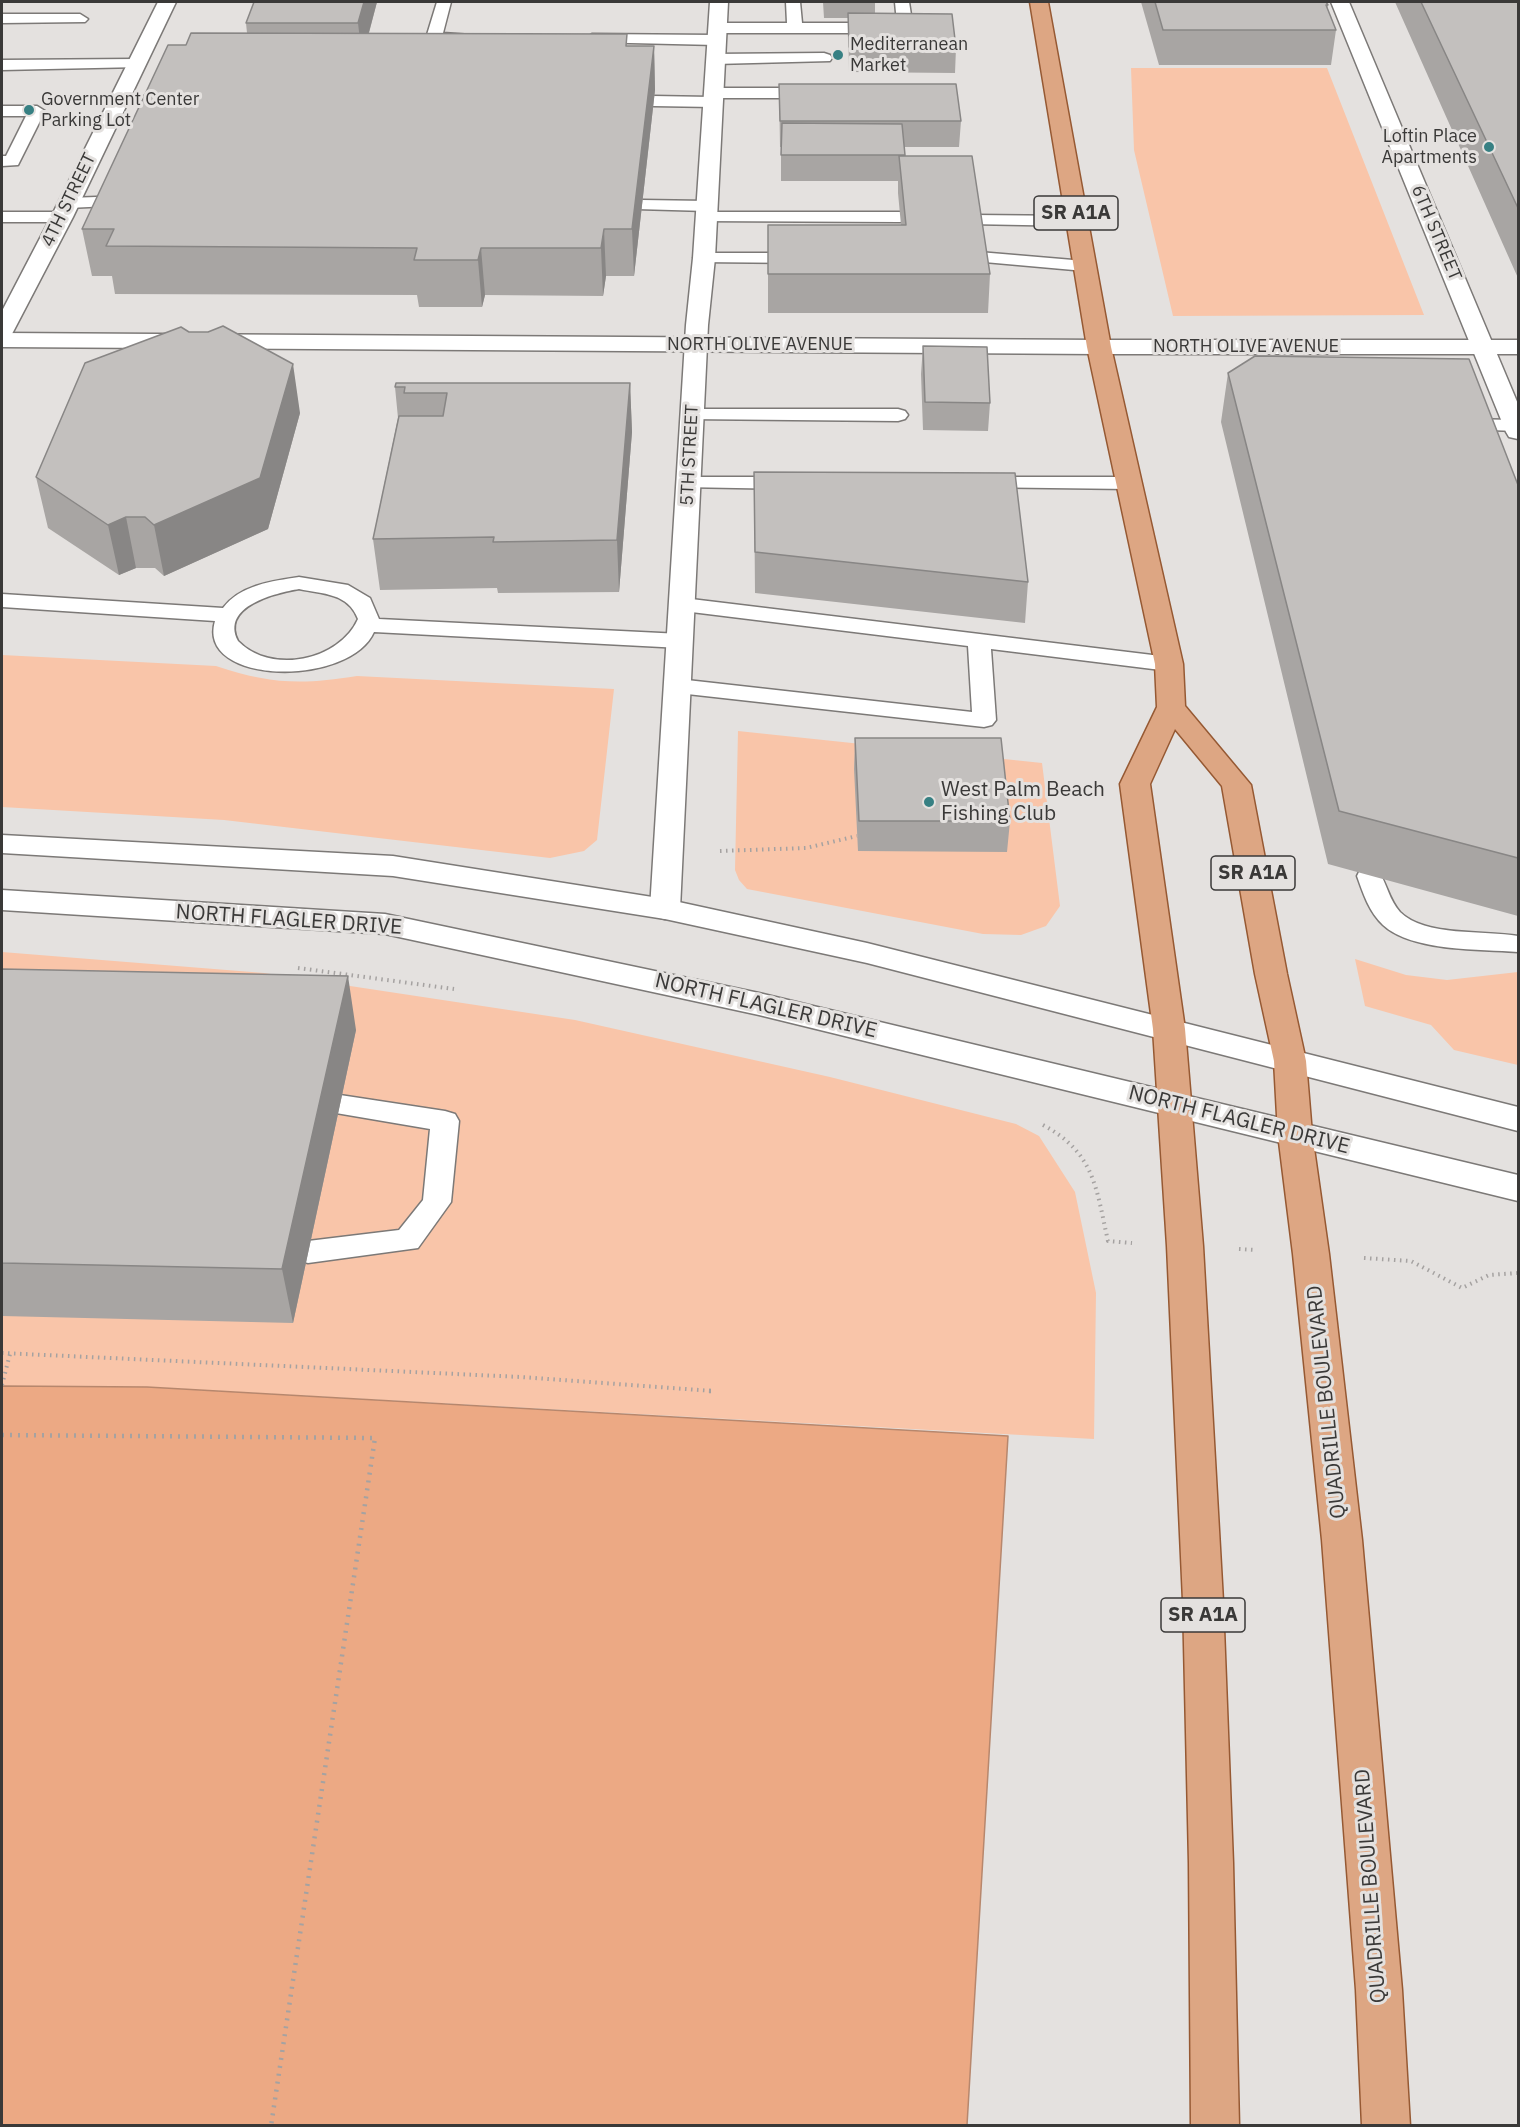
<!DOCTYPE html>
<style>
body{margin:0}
#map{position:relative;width:1520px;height:2127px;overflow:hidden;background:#e4e1df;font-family:"IBM Plex Sans",sans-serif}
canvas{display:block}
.frame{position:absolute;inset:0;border:3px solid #3a3938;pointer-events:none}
</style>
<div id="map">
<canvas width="1520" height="2127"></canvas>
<div class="frame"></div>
</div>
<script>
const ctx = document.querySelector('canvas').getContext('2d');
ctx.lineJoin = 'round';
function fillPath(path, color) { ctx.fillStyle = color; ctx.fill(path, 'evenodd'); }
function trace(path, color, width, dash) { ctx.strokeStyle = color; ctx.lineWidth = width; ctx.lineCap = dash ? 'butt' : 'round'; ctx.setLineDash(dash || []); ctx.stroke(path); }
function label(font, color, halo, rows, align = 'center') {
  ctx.font = font + ' "IBM Plex Sans",sans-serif'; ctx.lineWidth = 6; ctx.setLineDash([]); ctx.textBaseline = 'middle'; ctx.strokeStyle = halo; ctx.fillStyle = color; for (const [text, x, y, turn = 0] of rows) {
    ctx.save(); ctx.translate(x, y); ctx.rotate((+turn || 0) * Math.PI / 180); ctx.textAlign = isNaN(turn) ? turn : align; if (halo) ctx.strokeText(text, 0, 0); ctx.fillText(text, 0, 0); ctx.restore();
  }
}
fillPath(new Path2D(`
 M1131,68H1327L1424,315L1173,316L1134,150Z
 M2,655L216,666C269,684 302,685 357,676L614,689L597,840L584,851L550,858L224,820L2,807Z
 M738,731L1042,763L1060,906L1046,926L1021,935L983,934L747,889L739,880L735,870Z
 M2,952L264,973L575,1020L830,1077L1016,1124L1039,1136L1075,1192L1096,1293L1094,1439L147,1387L2,1386Z
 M1355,959L1406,975L1447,980L1518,972V1065L1454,1050L1431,1025L1365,1006Z`), '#f9c5a9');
const water = new Path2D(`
 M2,1386L147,1387L1008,1436L967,2125H2Z`);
fillPath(water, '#eca984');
trace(water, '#b7876d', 1.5);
const service = new Path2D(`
 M437,2H451L443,33L472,35L475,38L472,41H429L426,38Z
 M786,2H800L802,23H897L895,2H909L913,28L905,33H718L710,28L718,23H787Z
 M80,14L88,19L85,22L2,23V14Z
 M592,34L716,35L724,40L716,45L587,42L584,39Z
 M824,53L830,55L832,58L830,61L715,64L707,59L715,54Z
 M135,59L141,61L143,64L141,67L2,70V60Z
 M714,88H815L823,93L815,98H717L722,102L714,107L653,106L645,101L653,96L711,97L706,93Z
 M118,96H170L178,101L170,106L112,104L110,101L112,98Z
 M2,106H37L45,111L18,165L2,166V156H6L26,116H2Z
 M125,196L131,197L134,201L131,205L68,208L62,207L59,203L62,199L68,198Z
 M642,200L707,201L713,202L716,206L713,210L707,211L636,209L633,205L636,201Z
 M2,212H62L68,213L71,217L68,221L62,222H2Z
 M706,212H900L906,213L909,217L906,221L900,222L700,221L697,217L700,213Z
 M974,215L1077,216L1083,217L1086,221L1083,225L1077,226L968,224L965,220L968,216Z
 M979,252L1085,261L1091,262L1094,266L1091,270L1085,271L973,261L970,257L973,253Z
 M704,253H805L811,254L814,258L811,262L805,263L698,262L695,258L698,254Z
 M693,409H898L905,411L908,415L905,419L898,421L686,419L683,415L686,411Z
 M1465,419L1516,420L1518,421V431L1458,429L1455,425L1458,421Z
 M689,477H790L797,479L800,483L797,487L790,489L682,487L679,483L682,479Z
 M978,477H1129L1136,479L1139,483L1136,487L1129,489L971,487L968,483L971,479Z
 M299,577L348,585L370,598L379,619L681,634L689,636L692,641L689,646L681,648L374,632C350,687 196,686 215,621L2,607V594L223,608C240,585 272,581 299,577ZM299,589C323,594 348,593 358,619C339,661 271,675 238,641C220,606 276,593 299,589Z
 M683,598L1169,657L1177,659L1180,664L1177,669L1169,671L991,649L996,720L992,725L984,727L678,693L670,691L667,686L670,681L678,679L972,712L968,646L675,610L672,605L675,600Z
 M1369,868L1378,870C1387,884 1389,900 1400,912C1425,937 1485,930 1518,936V952C1481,949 1412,952 1383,925C1369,912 1363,893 1357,876L1360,870Z
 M340,1095L445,1111L455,1114L459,1121L451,1202L418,1248L308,1263L298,1260L293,1252L298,1244L308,1241L399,1230L423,1200L430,1129L330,1112L326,1105L330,1098Z`);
const minor = new Path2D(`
 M158,2H176L73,217L13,332L10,337L2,339V311L51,217Z
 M710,2H728L715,258L708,325L680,909L676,916L665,919L654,916L650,909L686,325L693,258Z
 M1331,2H1349L1518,404V439L1509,437L1506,432Z`);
const tertiary = new Path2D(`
 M2,333L1099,340H1518V354H1099L2,347Z
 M2,835L393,856L665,899L867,943L1518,1107V1131L867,963L665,919L393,876L2,853Z
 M2,890L385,914L759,993L1518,1175V1201L759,1015L385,934L2,910Z`);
const primary = new Path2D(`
 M1030,2H1048L1111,347L1183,664L1185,706L1251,785L1287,974L1306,1061L1312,1134L1329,1254L1362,1540L1402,1990L1410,2126H1362L1356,1990L1322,1540L1293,1254L1278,1134L1274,1061L1255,974L1222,786L1175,729L1150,784L1185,1029L1203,1246L1223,1601L1233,1863L1239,2126H1191L1189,1863L1183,1601L1167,1246L1153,1029L1120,784L1157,707L1155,664L1087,347Z`);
trace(service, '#7c7977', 3);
trace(minor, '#7c7977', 3);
trace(tertiary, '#7c7977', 3);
trace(primary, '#965933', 3);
trace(new Path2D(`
 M720,851L806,848L857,836
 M298,968L454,989
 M1043,1125C1095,1153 1096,1188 1108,1241L1132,1243
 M1239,1249L1255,1250
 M1364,1258L1411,1261L1462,1288L1489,1275L1518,1273
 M2,1353L521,1377L713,1391
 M2,1385L10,1354`), '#a5a2a1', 4, [1.5, 4.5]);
trace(new Path2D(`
 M709,1391H713
 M2,1435L375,1438L271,2126`), '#a5a2a1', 4.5, [2, 6]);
fillPath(service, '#fff');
fillPath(minor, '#fff');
fillPath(tertiary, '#fff');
fillPath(primary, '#dda683');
fillPath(new Path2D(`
 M254,2H377L369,33L627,46H654L655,90L634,276H606L603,296L485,295L482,307H419L417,295L115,294L112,276H92L82,229L186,45L247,33L246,23Z
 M823,2H875V13L956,48L955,73L849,72L848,18H824Z
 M1141,2H1326L1328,5L1327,9L1336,30L1331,65H1159Z
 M1395,2H1518V278Z
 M779,84L961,121L959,147H904L905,156L990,274L988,313H768V225H901L898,193V181H781V147H780Z
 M923,346L990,403L988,431L923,430L921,374Z
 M1228,373L1518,485V916L1328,864L1221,422Z
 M630,383L632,432L619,592L498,593L497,588L380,590L373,539L398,418L395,387Z
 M300,413L268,529L164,576L155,568H136L119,575L48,528L36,477Z
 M754,472L1028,582L1025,623L755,593Z
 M855,738L1010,821L1007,852L858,851L854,769Z
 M2,969L356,1030L293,1323L2,1316Z`), '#a8a5a3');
fillPath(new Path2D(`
 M364,2H377L362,58L358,23Z
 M654,46L655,90L634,276L632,229Z
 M604,229L606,276L603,296L601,248Z
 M481,248L485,295L482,307L478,260Z
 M293,364L300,413L268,529L164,576L154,525Z
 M630,383L632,432L619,592L617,540Z
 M126,517L136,568L119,575L108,525Z
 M348,976L356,1030L293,1323L282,1269Z`), '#888685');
const building = new Path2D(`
 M254,2H364L358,23H246Z
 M1155,2H1326L1328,5H1326L1336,30H1163Z
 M1421,2H1518V208Z
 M848,13L952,14L956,48L849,47Z
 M191,33L627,34L626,46H654L632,229H604L601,248H481L478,260H414L417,248L106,246L114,229H82L168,45H186Z
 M779,84H956L961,121H780Z
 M782,123L902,124L905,155H781Z
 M899,156H972L990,274H768V225H906Z
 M223,326L293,364L260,478L154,525L145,517H126L108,525L36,477L85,363L181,327L189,332H208Z
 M923,346L987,347L990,403L925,402Z
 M1255,356L1469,359L1518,485V858L1339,811L1228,373Z
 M396,383H630L617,540L493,542L494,537L373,539L399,416H443L447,393H404L405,387H395Z
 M754,472L1015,473L1028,582L755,552Z
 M855,738H1001L1010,821H859Z
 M2,969L348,976L282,1269L2,1263Z`);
fillPath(building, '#c3c0be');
trace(building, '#888685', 1.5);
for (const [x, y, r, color] of [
 [838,55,6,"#378083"],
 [29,110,6,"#378083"],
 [1489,147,6,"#378083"],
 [929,802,6,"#378083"]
]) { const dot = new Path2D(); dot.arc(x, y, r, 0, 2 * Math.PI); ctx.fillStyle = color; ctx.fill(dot); trace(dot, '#e4e1df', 2); }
label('18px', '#3a3938', '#e4e1df', [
 ["Mediterranean",850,45],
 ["Market",850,66],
 ["Government Center",41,100],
 ["Parking Lot",41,121],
 ["Loftin Place",1477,137,"right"],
 ["Apartments",1477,158,"right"]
], 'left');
label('18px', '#3a3938', '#e4e1df', [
 ["4TH STREET",69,200,-64],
 ["6TH STREET",1436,233,67],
 ["NORTH OLIVE AVENUE",760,345],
 ["NORTH OLIVE AVENUE",1246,347],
 ["5TH STREET",690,455,-87]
]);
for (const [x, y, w] of [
 [1076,213,84],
 [1253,873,84],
 [1203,1615,84]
]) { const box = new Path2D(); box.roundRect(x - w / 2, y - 17, w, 34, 4.5); ctx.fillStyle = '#e4e1df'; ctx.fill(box); trace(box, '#3a3938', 1.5); }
label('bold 20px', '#3a3938', null, [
 ["SR A1A",1076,213],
 ["SR A1A",1253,873],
 ["SR A1A",1203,1615]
]);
label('21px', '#3a3938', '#e4e1df', [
 ["West Palm Beach",941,790],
 ["Fishing Club",941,814]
], 'left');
label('21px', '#3a3938', '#e4e1df', [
 ["NORTH FLAGLER DRIVE",289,920,4],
 ["NORTH FLAGLER DRIVE",766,1006,13],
 ["NORTH FLAGLER DRIVE",1239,1120,14],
 ["QUADRILLE BOULEVARD",1327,1402,-96],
 ["QUADRILLE BOULEVARD",1371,1886,-94]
]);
</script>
